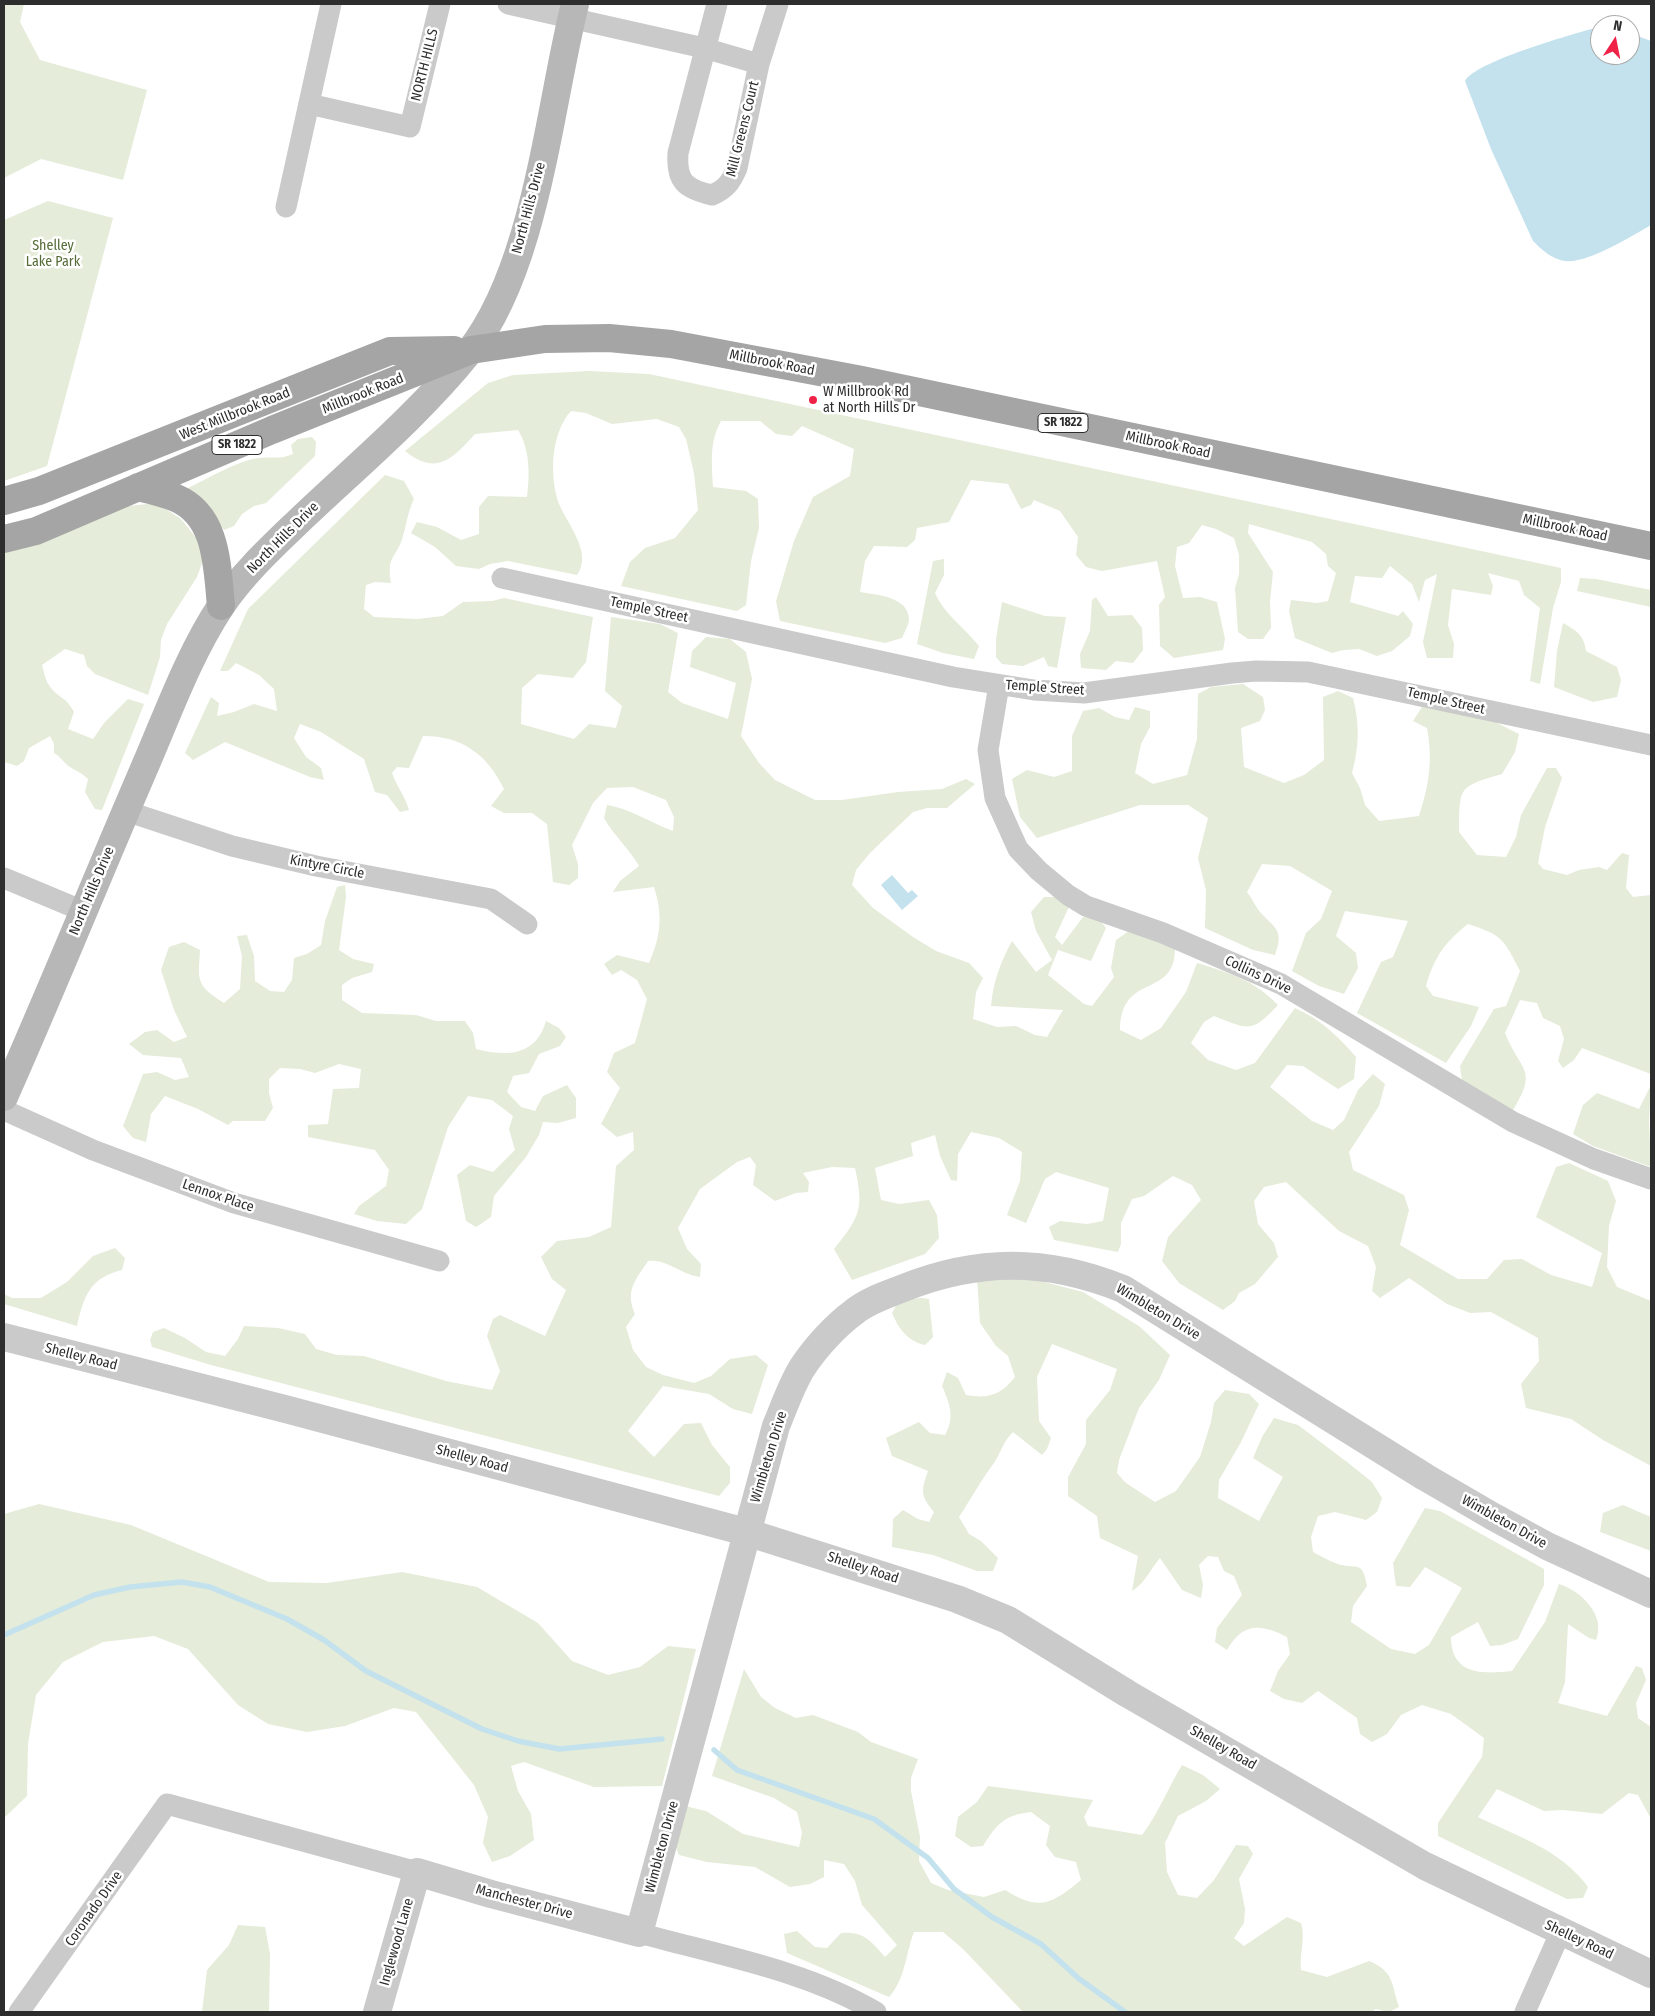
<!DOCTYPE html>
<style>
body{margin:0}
#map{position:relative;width:1655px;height:2016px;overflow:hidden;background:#fff;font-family:"Fira Sans Condensed",sans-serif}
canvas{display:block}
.frame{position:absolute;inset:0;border:5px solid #2d2d2d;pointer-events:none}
.north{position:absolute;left:1590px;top:15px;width:50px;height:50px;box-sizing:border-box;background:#fff;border:1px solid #ababab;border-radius:50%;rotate:11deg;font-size:14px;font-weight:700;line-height:20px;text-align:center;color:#2d2d2d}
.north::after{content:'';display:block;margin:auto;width:18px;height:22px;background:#f12247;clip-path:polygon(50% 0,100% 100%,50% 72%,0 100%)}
</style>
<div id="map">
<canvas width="1655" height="2016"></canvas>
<div class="frame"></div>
<div class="north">N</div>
</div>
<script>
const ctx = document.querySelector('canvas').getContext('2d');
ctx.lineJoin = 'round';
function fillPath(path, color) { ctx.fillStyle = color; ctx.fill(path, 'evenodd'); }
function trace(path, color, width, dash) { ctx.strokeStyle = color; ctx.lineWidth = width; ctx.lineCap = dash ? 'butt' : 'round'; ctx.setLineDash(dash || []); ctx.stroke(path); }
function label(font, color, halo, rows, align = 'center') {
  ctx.font = font + ' "Fira Sans Condensed",sans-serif'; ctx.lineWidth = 5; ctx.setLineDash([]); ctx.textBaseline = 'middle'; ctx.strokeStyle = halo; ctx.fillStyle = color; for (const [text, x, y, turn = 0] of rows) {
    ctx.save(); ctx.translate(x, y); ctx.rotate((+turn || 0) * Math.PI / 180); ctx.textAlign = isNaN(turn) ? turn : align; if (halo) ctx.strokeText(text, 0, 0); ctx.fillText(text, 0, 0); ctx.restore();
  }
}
fillPath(new Path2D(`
 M4,4H24L20,22L40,60L147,90L123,180L41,159L4,178Z
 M48,201L113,218L47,466L4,481V220Z
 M589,371L649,374L1561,568V582L1553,608L1540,684L1530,681L1540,608L1524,595L1519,581L1488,573L1493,586L1491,595L1452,589L1448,625L1454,644L1453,658H1427L1423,642L1437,574L1425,580L1419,602L1412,584L1390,566L1382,578L1355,576L1350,602L1398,616L1403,611L1413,624L1410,636L1392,651L1377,656L1359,649L1343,650L1332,653L1295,638L1289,611L1291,600L1317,603L1328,601L1336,573L1328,566L1326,554L1312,542L1249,524L1248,533L1273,572L1270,601L1271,628L1263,639H1248L1238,632L1235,588L1239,574V555L1234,538L1216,529L1202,525L1189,543L1177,547L1175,566L1183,598L1200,597L1217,602L1225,639L1223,650L1174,658L1160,646L1159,605L1165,597L1157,561L1102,571L1086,567L1076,555L1078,537L1060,511L1034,500L1031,505L1021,509L1008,484L971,480L949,522L917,528L915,540L907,547L874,546L865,561L860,592C876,595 908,596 909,619C909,624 904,633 902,638L885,643L780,621L776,601L794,541L813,497L850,476L854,449L802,426L792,436L776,434L760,421H721C709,442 712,464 713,487L746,491L758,499L759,528L751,561L746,605L737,611L621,586L630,562L645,548L675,538L698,510L694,473L686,439L679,427L657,419L612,424L586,413L571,411C551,433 549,476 559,504C568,525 593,553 577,575L508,561L490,564L479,569L456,566L435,547L411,533L417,522L437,527L461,540L479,534V507L488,496L527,497C530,475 530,449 518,430L475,434C453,458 437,477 405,451L488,383L513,375Z
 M312,437L316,442L315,456L266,503L254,506L242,514L234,526L224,530L186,489C205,480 239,460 259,458C271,456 280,460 293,454L291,445L298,439Z
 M385,475L404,481L414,499C408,511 407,522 403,536C397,558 386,555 391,583L375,582L366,585L364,609L374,617L417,619L443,616L463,602L492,601L504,598L593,617L586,662L573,678L538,674L522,688L521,724L574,739L589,724L616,728L622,706L605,691L611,617L660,624L678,633L668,692L682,703L728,719L736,683L690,667L692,651L706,637L730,639L746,652L752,679L741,736L759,763L775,780L815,800H842L898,792L942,789L966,779L975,784L947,808H927L913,812L870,853L856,870L852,885L873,908L913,937L936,951L969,963L983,978L976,992L973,1019L997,1027L1016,1026L1035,1035L1047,1037L1063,1010L991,1006C993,982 1001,961 1012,941L1036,972L1052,960L1036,931L1031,912L1044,897H1059L1069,907L1055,937L1062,945L1083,917L1098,918L1106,928L1091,961L1058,950L1048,975L1084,1004L1092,1006L1114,977L1111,968L1116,940L1129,931L1175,948C1175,1000 1121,971 1120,1030L1141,1040L1161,1028L1186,992L1197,963C1230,973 1254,980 1278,1005C1252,1033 1249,1030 1214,1016L1204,1022L1191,1043L1208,1060L1236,1070L1255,1063L1295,1008C1320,1019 1338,1036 1356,1057L1354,1079L1338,1089L1303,1066L1287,1065L1270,1087L1312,1121L1333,1130L1344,1120L1358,1090L1373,1074L1385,1084L1379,1106L1349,1152L1353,1170L1404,1195L1409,1210L1400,1245L1458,1279H1487L1504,1260L1522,1259L1551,1275L1592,1287L1602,1253L1536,1217L1556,1167L1569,1163L1608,1181L1616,1201L1609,1226L1607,1267L1617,1287L1651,1301V1466L1603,1440L1571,1419L1526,1408L1521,1384L1539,1361L1538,1338L1491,1312L1470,1313L1447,1304L1409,1278L1380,1298L1372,1291L1376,1267L1368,1246L1339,1231L1286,1182L1264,1187L1254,1201L1258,1224L1274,1243L1278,1257L1255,1284L1239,1293L1235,1301L1223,1310L1179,1283L1162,1261L1168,1237L1201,1200L1192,1185L1173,1176L1144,1196L1132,1199L1121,1223V1244L1118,1252L1054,1240L1049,1227L1060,1221L1087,1224L1103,1221L1109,1188L1056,1172L1045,1179L1026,1223L1007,1215L1020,1181L1022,1152L999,1138L971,1132L958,1154L957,1181L951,1180L940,1156L935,1135L911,1143L913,1156L875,1168L881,1200L899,1204L929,1200L937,1215L939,1238L925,1254L852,1280L834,1249C860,1217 864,1209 855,1168L832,1167L803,1173L809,1182L808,1192L796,1193L775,1201L753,1185L756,1165L750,1157L737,1162L700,1189L678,1228L687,1249L701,1264L700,1277C679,1274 668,1259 648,1261C635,1281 625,1290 635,1314L626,1327L633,1350L646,1367L663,1375L694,1383L711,1376L730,1359L756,1355L768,1365L752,1414L733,1409L709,1394L663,1386L628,1431L654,1457L684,1424L701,1423L712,1445L730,1467V1483L719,1496L211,1365L152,1347L150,1340L153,1332L164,1328L185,1338L206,1352L225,1356L238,1339L244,1326L278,1328L305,1334L316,1349L337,1355L364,1356L446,1381L492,1390L500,1371L487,1336L493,1319L500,1315L545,1336L566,1290L552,1279L541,1257L557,1241L589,1237L611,1227L616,1166L634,1150L633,1132L617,1137L601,1124L620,1088L607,1072L614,1053L635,1043L647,999L637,980L621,970L612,975L604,964L617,955L649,963C661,936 663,915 654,887L613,892L620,881L639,866C629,848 614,836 604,818L607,805C629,808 651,823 673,831L674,817L666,800L633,787L607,788L593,803L572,845L578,864V878L569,885L553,882L547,824L532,813H504L491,806L504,789C487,754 462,736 423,736L409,768L397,767L392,773C397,787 405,796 409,810L400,812L387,795L375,792L364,759L321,732L300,724L294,738L306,757L321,768L324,780L310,777L225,742L193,760L185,753L211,697L219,703L217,716L234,712L254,704L277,711L274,689L259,675L236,663L228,671H220L248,609Z
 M148,504L160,505L181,519L201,544L203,560L197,577L167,624L161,640L160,657L148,695L95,674L87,666L84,655L65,649L42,665C44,671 45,680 49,685C57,698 66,696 74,712L68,729L93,739L104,723L128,699L144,704L102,810L95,809L85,792L88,779C82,773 76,771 70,767C64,763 62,758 54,753V744L50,736L29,748L24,761L17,766L4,762V551L128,506Z
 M944,559V575L935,593C944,614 965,628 979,646L974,659L943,653L917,644L933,561Z
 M1580,578L1596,579L1651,590V607L1577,591Z
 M1096,597L1108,616L1132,615L1142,628L1143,650L1133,663L1116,661L1106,670L1081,668L1080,654L1090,631L1092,600Z
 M1002,602L1045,616L1066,617L1057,668L1048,666L1044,657L1023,666L1002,664L996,657V639Z
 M1563,623C1577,631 1584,635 1586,651L1617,667L1621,680L1617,697L1593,702L1554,687L1557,651Z
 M1243,684L1263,697L1265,710L1260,721L1241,728L1244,767L1284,783L1304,775L1324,760L1323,697L1338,691L1353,698C1360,725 1359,747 1352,773L1360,788L1365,805L1379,821L1419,816C1429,785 1433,761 1427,728L1413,721L1422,707L1487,718L1519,734L1515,752L1502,774C1457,787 1460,787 1459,832L1477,855L1506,857L1516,837L1521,815L1547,768H1556L1562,778L1545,827L1538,863L1543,869L1567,875L1579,870L1599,867L1607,870L1622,853L1629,855L1626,888L1633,897L1651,895V1074L1582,1048L1574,1060L1563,1068L1558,1061L1564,1039L1560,1026L1543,1018L1537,1003L1520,1000L1505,1033C1521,1073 1539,1068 1512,1112L1462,1081L1460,1066L1494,1009L1506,1006L1520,971C1504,939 1502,935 1468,924C1445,942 1434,957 1426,986L1433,996L1479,1007L1471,1026L1446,1063L1357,1013L1381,962L1393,957L1408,921L1345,911L1336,936L1356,953L1358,968L1344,994L1319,986L1292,971L1306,933L1321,919L1332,891L1290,866L1262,864L1247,892C1252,898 1255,906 1260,912C1276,929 1284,930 1275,955L1253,950L1205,928L1206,890L1198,858L1208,818L1188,805H1140L1037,838L1020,817L1012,779L1027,770L1054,777L1072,771V736L1083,711L1099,708L1115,717L1129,720L1135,707L1150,711V727L1141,744L1135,773L1153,784L1187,775L1197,739L1198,694L1211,687Z
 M345,885L346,897L339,950L353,959L374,964L372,972L352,978L342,985V1000L362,1013L416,1015L436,1021H465L473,1033L476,1049C507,1057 536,1056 546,1021L559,1028L566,1037L560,1046L539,1054L529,1073L513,1076L507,1092L521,1107L535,1111L543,1096L567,1085L576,1098V1118L558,1123L543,1122L539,1135L526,1157L494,1196L491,1217L476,1227L466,1221L457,1175L470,1165L493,1172L515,1150L509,1129L513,1116L492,1100L468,1096L448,1127L422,1209L406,1224L377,1221L354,1214L359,1206L386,1186L389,1170L375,1150L308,1137V1125L328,1124L333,1089L359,1088L361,1069L339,1064L315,1073L300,1069L280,1068L269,1079V1093L273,1108L265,1121H233L228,1125L198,1109L165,1096L151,1114L146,1142L133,1138L123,1126L143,1074L157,1072L175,1080L189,1077L181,1058L143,1055L129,1044L145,1032L157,1030L174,1042L187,1037L174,1010L161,970L169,947L184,942L200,950C198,982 196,985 224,1003L240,989L242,956L237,936L247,935L254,956L255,981L270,991L284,992L292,980L294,958L307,954L321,945L325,921L337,887Z
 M1651,1085L1649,1122L1651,1167L1593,1146L1573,1134L1583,1105L1597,1093L1639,1109Z
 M115,1248L125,1258L122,1270C90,1278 84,1295 77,1326L4,1304V1294L12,1298H41L67,1282L93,1256Z
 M1025,1277L1083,1292L1139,1326L1170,1355L1159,1380L1139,1408L1119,1460L1117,1473L1126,1483L1155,1502L1176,1491L1200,1457L1211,1422L1214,1403L1225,1390L1249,1394L1259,1404L1241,1442L1219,1480L1218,1498L1259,1521L1283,1477L1253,1458L1262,1437L1274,1418L1298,1425L1347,1462L1372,1482L1382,1498L1377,1512L1366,1520L1335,1512L1318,1516L1311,1537L1313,1552C1321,1556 1329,1561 1338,1564C1358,1570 1362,1559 1367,1586L1353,1606L1351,1622L1391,1649L1415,1654L1429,1645L1462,1588L1425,1567L1410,1587L1396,1586L1393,1563L1425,1508L1440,1511L1544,1569V1585L1518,1639L1502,1645L1490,1646L1478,1622L1451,1637C1451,1676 1484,1674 1512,1671L1545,1622L1559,1584C1582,1591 1606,1616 1596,1640L1589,1638L1568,1624L1565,1682L1558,1703L1607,1716L1636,1666L1642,1668L1646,1680L1636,1703L1638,1718L1651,1727V1819L1638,1795L1629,1793L1602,1814L1563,1810L1544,1811L1497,1789L1478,1817C1519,1837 1561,1850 1588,1887L1583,1898L1567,1899L1438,1836V1823L1482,1757L1484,1738L1451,1714L1422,1705L1401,1715L1387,1734L1372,1742L1360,1734L1357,1718L1318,1691L1302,1703L1284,1699L1270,1691L1278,1671L1290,1654L1287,1637C1261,1624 1243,1622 1227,1650L1215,1642L1217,1628L1242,1595L1234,1576L1224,1571L1218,1557L1208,1556L1199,1565L1203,1585L1201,1598L1182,1590L1160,1558C1150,1570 1145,1583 1132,1591L1138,1556L1100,1538L1097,1516L1068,1496V1477L1086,1444V1420L1110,1390L1117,1369L1052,1344L1037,1377L1039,1421L1051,1438L1047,1449L1042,1455L1013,1432C1003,1442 1001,1452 994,1463C981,1480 971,1499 959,1517L969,1534L981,1541L998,1558L993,1571H977L933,1555L892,1547L893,1519L903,1510L918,1519L929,1522L934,1512C920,1495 921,1491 928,1471L892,1456L886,1438L919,1422L930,1433L945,1435C955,1418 950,1404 942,1386L947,1372L958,1378L966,1395C988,1399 1001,1395 1015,1377L1008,1356L996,1346L980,1323L977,1278Z
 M921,1298L929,1299L933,1337L925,1345C907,1341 899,1329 892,1313L899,1300Z
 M39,1504L131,1525L269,1582L327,1583L402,1572L477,1587L538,1623L572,1661L608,1675L640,1667L668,1646L696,1649L662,1786L594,1787L524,1762L511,1766L518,1791L531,1814L534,1840L510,1856L492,1862L483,1843L488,1817L474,1785L416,1712L394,1708L345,1726L307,1732L268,1724L238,1705L188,1649L154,1636L103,1642L63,1662L36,1695L28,1744L27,1796L4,1818V1514Z
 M1623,1505L1651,1517V1551L1600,1532L1603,1513Z
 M744,1669L761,1697L775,1708L796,1718L813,1715L858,1732L871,1742L918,1759L911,1778V1791L920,1837L919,1861L931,1883L948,1890L984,1897L1005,1890C1039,1911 1051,1905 1081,1880L1076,1862L1055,1857L1046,1845L1050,1826L1031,1812C1004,1815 997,1824 983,1846L971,1847L955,1836L958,1817L977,1802L988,1786L1093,1800L1084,1817L1088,1826L1142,1835C1158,1814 1168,1788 1182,1765L1203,1775L1220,1789L1206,1801L1178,1816L1165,1843L1167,1872L1178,1895L1197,1898L1214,1880L1236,1845L1248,1846L1253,1854L1239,1879L1245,1909L1244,1923L1234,1938L1244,1946L1287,1917L1301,1923C1306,1938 1299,1954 1301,1970L1327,1977L1369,1961C1395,1972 1391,1984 1399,2007L1389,2012L1376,2009L1371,2012H1023L963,1949L943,1932H914C905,1955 906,1978 889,1997L787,1953L784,1934L797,1931L815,1947L827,1948L841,1933C864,1931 871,1941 885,1957L897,1945L862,1905L855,1881L844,1864L824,1860V1877L810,1884L790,1887L755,1867L707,1862L679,1855L675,1845L685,1806L706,1811L743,1834L799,1847L802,1833L797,1812L774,1798L712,1776Z
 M238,1925L265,1927L270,1954L269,2012H202L207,1970L229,1945Z`), '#e5ecd9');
fillPath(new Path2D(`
 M1600,28V55H1630V33L1651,41V225C1632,236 1587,264 1565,261C1552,259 1542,250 1533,241L1491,149L1465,81C1475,62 1567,36 1591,29Z
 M892,875L908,893L912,890L918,896L902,910L881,885Z`), '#c4e2ed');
trace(new Path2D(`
 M4,1635L94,1595L130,1587L182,1582L210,1587L287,1619L324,1640L366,1671L482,1729L518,1741L559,1749L662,1739
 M714,1750L737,1770L874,1819L928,1858L954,1889L992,1917L1041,1944L1078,1978L1125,2012`), '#c4e2ed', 5.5);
trace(new Path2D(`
 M508,4L704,48L759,64
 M717,4L678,153C676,181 685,189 712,195C726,189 731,182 737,168L759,64L778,4
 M309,104L410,127L440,4
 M286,207L331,4
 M502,578L953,677L1034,690L1084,693L1232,673L1256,671L1308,672L1651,745
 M999,685L988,750L995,798L1018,849L1039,871L1068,895L1086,906L1163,933L1281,984L1513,1122L1594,1159L1651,1179
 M126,811L232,846L316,866L491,899L527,924
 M4,878L83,911
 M4,1110L93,1150L234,1203L439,1261
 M639,1933C718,1955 805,1970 876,2012
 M19,2012L167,1804L417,1872
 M1525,2012L1561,1931`), '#cacaca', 21);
trace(new Path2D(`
 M4,1337L289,1410L746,1532L957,1599L1008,1620L1128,1694L1425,1866L1651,1974
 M377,2012L417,1872L491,1894L639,1933L776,1426C784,1407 791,1386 802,1368C815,1348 835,1326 854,1312C867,1301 886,1295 901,1289C977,1258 1047,1258 1123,1289L1425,1477L1492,1516L1547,1546L1651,1594`), '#cacaca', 28);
trace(new Path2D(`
 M4,1097C52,989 96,880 143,771C167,716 188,656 221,606C244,572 274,545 303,517C359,464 420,413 469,352C536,268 549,108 575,4`), '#b7b7b7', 28);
trace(new Path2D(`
 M138,487C151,490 164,493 176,498C218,516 217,567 221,606
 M4,501L39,491L390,351L454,350
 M4,539L36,531L272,430L471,350L545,339L609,338L671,344L862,380L1651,546`), '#a5a5a5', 28);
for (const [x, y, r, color] of [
 [813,400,5,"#f12247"]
]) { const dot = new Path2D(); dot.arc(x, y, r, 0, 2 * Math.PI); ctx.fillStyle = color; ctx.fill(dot); trace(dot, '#fff', 2); }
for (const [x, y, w] of [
 [1063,423,50],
 [237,445,50]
]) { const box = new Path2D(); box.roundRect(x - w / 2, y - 9.5, w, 19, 4); ctx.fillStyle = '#fff'; ctx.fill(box); trace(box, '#2d2d2d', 1); }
label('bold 12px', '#2d2d2d', null, [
 ["SR 1822",1063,423],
 ["SR 1822",237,445]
]);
label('14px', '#2d2d2d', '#fff', [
 ["NORTH HILLS",425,65,-76],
 ["Mill Greens Court",743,129,-76],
 ["North Hills Drive",529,208,-75],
 ["Millbrook Road",772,363,11],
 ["Millbrook Road",363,394,-22],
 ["West Millbrook Road",235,414,-22],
 ["Millbrook Road",1168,445,12],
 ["Millbrook Road",1565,528,12],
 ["North Hills Drive",283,538,-45],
 ["Temple Street",649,610,12],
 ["Temple Street",1045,688,4],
 ["Temple Street",1446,701,13],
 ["Kintyre Circle",327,867,11],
 ["North Hills Drive",92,891,-67],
 ["Collins Drive",1258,975,25],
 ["Lennox Place",218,1196,19],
 ["Wimbleton Drive",1158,1312,31],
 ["Shelley Road",81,1357,14],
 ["Wimbleton Drive",769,1457,-73],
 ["Shelley Road",472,1459,15],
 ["Wimbleton Drive",1504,1522,29],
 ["Shelley Road",863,1568,18],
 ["Shelley Road",1223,1748,30],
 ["Wimbleton Drive",662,1847,-75],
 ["Manchester Drive",524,1902,15],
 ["Coronado Drive",94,1909,-55],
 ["Shelley Road",1579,1940,25],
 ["Inglewood Lane",397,1942,-74]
]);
label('14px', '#556c38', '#fff', [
 ["Shelley",53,246],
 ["Lake Park",53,262]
]);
label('14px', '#2d2d2d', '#fff', [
 ["W Millbrook Rd",823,392],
 ["at North Hills Dr",823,408]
], 'left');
</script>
